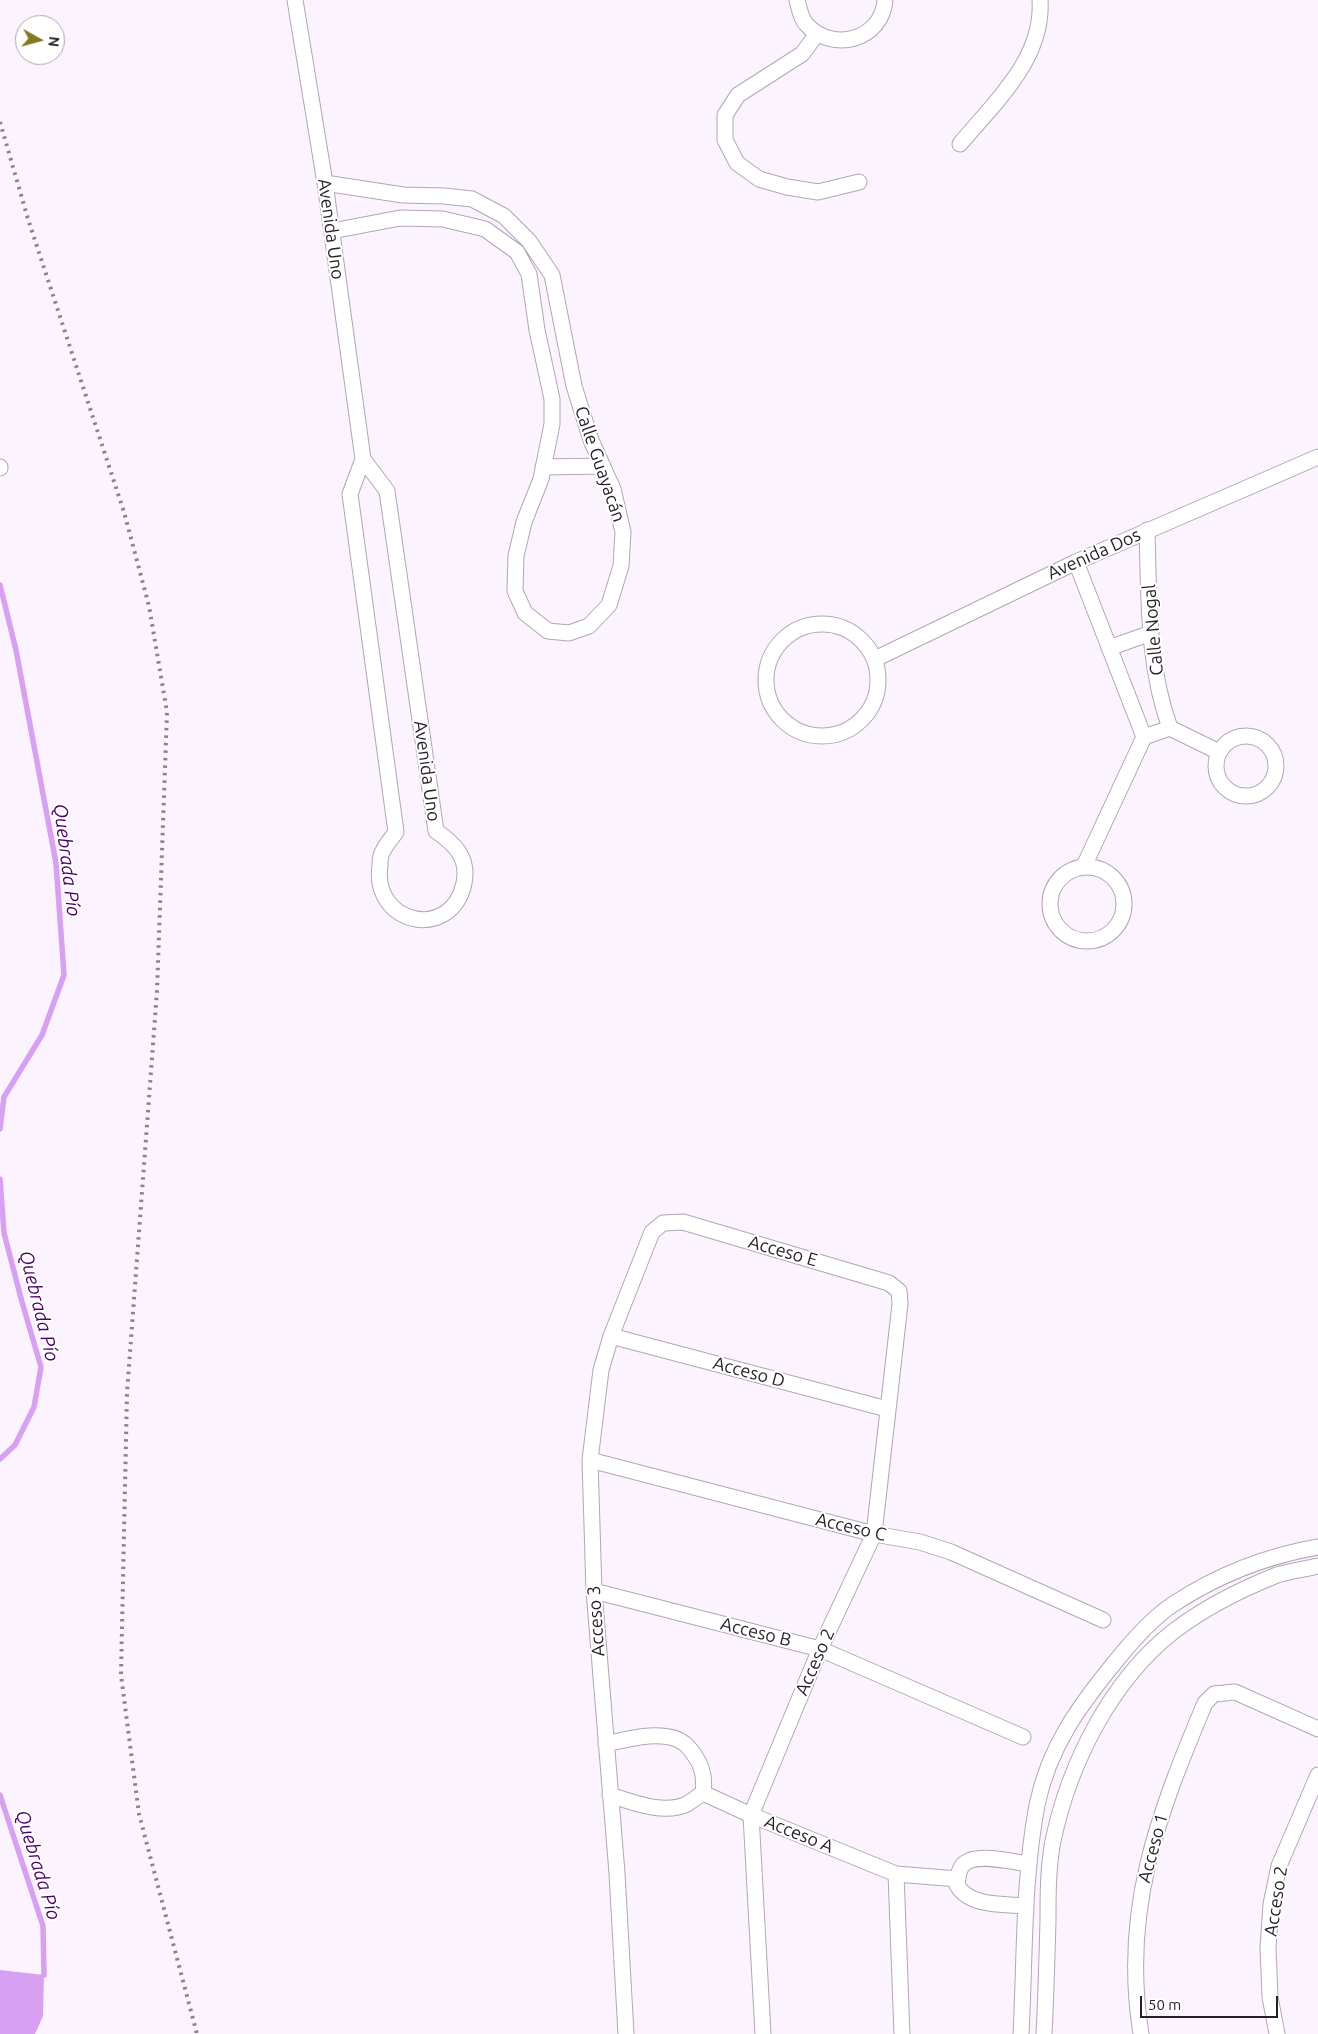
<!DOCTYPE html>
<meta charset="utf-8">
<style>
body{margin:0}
#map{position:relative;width:1318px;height:2034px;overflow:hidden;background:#fbf4fe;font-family:Ubuntu,sans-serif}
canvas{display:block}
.north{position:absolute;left:15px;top:15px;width:50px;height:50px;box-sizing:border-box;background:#fff;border:1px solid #a8a5a9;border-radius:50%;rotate:97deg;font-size:14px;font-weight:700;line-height:20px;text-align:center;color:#251f28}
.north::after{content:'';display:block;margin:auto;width:18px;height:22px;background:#837a20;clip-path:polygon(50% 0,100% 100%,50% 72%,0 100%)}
.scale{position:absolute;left:1140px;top:1996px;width:138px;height:22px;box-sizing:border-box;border:2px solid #251f28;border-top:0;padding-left:6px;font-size:15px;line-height:18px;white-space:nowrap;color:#251f28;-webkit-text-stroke:4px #fff;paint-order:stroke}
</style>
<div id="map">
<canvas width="1318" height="2034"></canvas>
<div class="north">N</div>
<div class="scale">50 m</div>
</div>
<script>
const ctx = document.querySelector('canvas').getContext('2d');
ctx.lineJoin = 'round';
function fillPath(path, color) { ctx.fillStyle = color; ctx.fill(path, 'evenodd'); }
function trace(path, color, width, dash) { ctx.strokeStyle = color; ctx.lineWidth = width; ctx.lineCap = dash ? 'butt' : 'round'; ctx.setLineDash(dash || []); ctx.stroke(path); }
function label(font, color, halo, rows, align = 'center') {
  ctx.font = font + ' Ubuntu,sans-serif'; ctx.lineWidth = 4; ctx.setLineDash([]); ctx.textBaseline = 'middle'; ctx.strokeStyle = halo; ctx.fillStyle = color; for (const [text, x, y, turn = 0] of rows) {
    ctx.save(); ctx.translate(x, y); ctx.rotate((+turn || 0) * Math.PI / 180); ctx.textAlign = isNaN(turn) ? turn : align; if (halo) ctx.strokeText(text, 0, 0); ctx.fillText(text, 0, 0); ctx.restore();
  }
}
fillPath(new Path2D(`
 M0,1970L44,1975L43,2016L35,2034H0Z`), '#d8a0f3');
trace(new Path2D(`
 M0,585L16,650L56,863L64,975L42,1035L4,1097L0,1129
 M0,1179L4,1233L22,1302L41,1367L34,1407L15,1445L0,1459
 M0,1795L43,1926L44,1975`), '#d8a0f3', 5.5);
const street = new Path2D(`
 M295,0L325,183L363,459L350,494L396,832C392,838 386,844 383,851C380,855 380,861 380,865C371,925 452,942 464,883C469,858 455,844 436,831L387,491L363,459
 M797,0C799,8 801,19 807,25C833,53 882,40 885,0
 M817,34L802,54L738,95L725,115V140L737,163L759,179L787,187L818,192L859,182
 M960,144C994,103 1044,59 1040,0
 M325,183L403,195L444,196L472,199L504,216L529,241L552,275L574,386L591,440L613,489L623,532L621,566L609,605L589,626L569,633L548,631L525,613L515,591L516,556L524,522L541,479L552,424V399L537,330L529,274L517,252L485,229L443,219L400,218L332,231
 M0,467V468
 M543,467L603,466
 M1147,530C1149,597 1147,665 1170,728
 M1076,562L1144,737
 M766 680a56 56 0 1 1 112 0a56 56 0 1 1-112 0Z
 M1109,648L1151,633
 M875,659L1076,562L1318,457
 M1216 766a30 30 0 1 1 60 0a30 30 0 1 1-60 0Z
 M1084,866L1144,737L1170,728L1219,752
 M1050 904a37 37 0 1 1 74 0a37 37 0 1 1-74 0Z
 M611,1336L887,1409
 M590,1460L874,1534L920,1542L951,1552L1103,1620
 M594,1591L820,1649L1023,1737
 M606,1744C627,1739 667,1728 685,1744C689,1747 692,1752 695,1756C703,1767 705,1779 703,1793C698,1796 692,1801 687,1804C664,1815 632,1802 610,1795
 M703,1793L751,1815L896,1874L958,1879
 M896,1874L902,2034
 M1026,1906C1004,1904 969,1907 957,1885C958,1879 958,1871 962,1866C973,1851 1012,1862 1028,1864
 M626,2034L617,1873L594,1591L590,1460L601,1370L611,1336L652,1232L663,1223L683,1222L889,1283L899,1291L900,1304L874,1534L820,1649L751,1815L763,2034
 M1021,2034C1025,1957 1023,1880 1037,1805C1049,1747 1079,1706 1116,1661C1132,1641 1150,1620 1172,1605C1216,1576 1266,1556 1318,1547
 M1044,2034C1046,1996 1047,1958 1048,1920C1048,1894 1048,1867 1053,1841C1069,1764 1111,1680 1174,1631C1204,1608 1242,1589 1277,1575C1290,1571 1305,1569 1318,1566
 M1141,2034C1121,1910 1158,1815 1205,1703L1214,1694L1235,1692L1318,1729
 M1277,2034L1270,1997L1268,1948L1271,1904L1279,1866L1318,1775`);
trace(street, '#b3a4bb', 17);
trace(street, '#fff', 15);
trace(new Path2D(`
 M0,122L28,219L124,512L149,606L167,712L157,991L127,1393L121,1675L139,1814L197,2034`), '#8a838d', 4, [2.5, 5]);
label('18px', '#251f28', '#fff', [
 ["Avenida Uno",331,229,82],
 ["Calle Guayacán",600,464,71],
 ["Avenida Dos",1094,554,-24],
 ["Calle Nogal",1153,630,-95],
 ["Avenida Uno",427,771,82],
 ["Acceso E",783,1251,16],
 ["Acceso D",749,1372,15],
 ["Acceso C",851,1527,13],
 ["Acceso 3",596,1621,-94],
 ["Acceso B",756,1632,14],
 ["Acceso 2",815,1662,-66],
 ["Acceso A",799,1834,22],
 ["Acceso 1",1153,1848,-75],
 ["Acceso 2",1276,1901,-81]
]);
label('italic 19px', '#4e0069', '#fff', [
 ["Quebrada Pío",67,860,83],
 ["Quebrada Pío",39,1306,76],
 ["Quebrada Pío",38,1865,73]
]);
</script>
